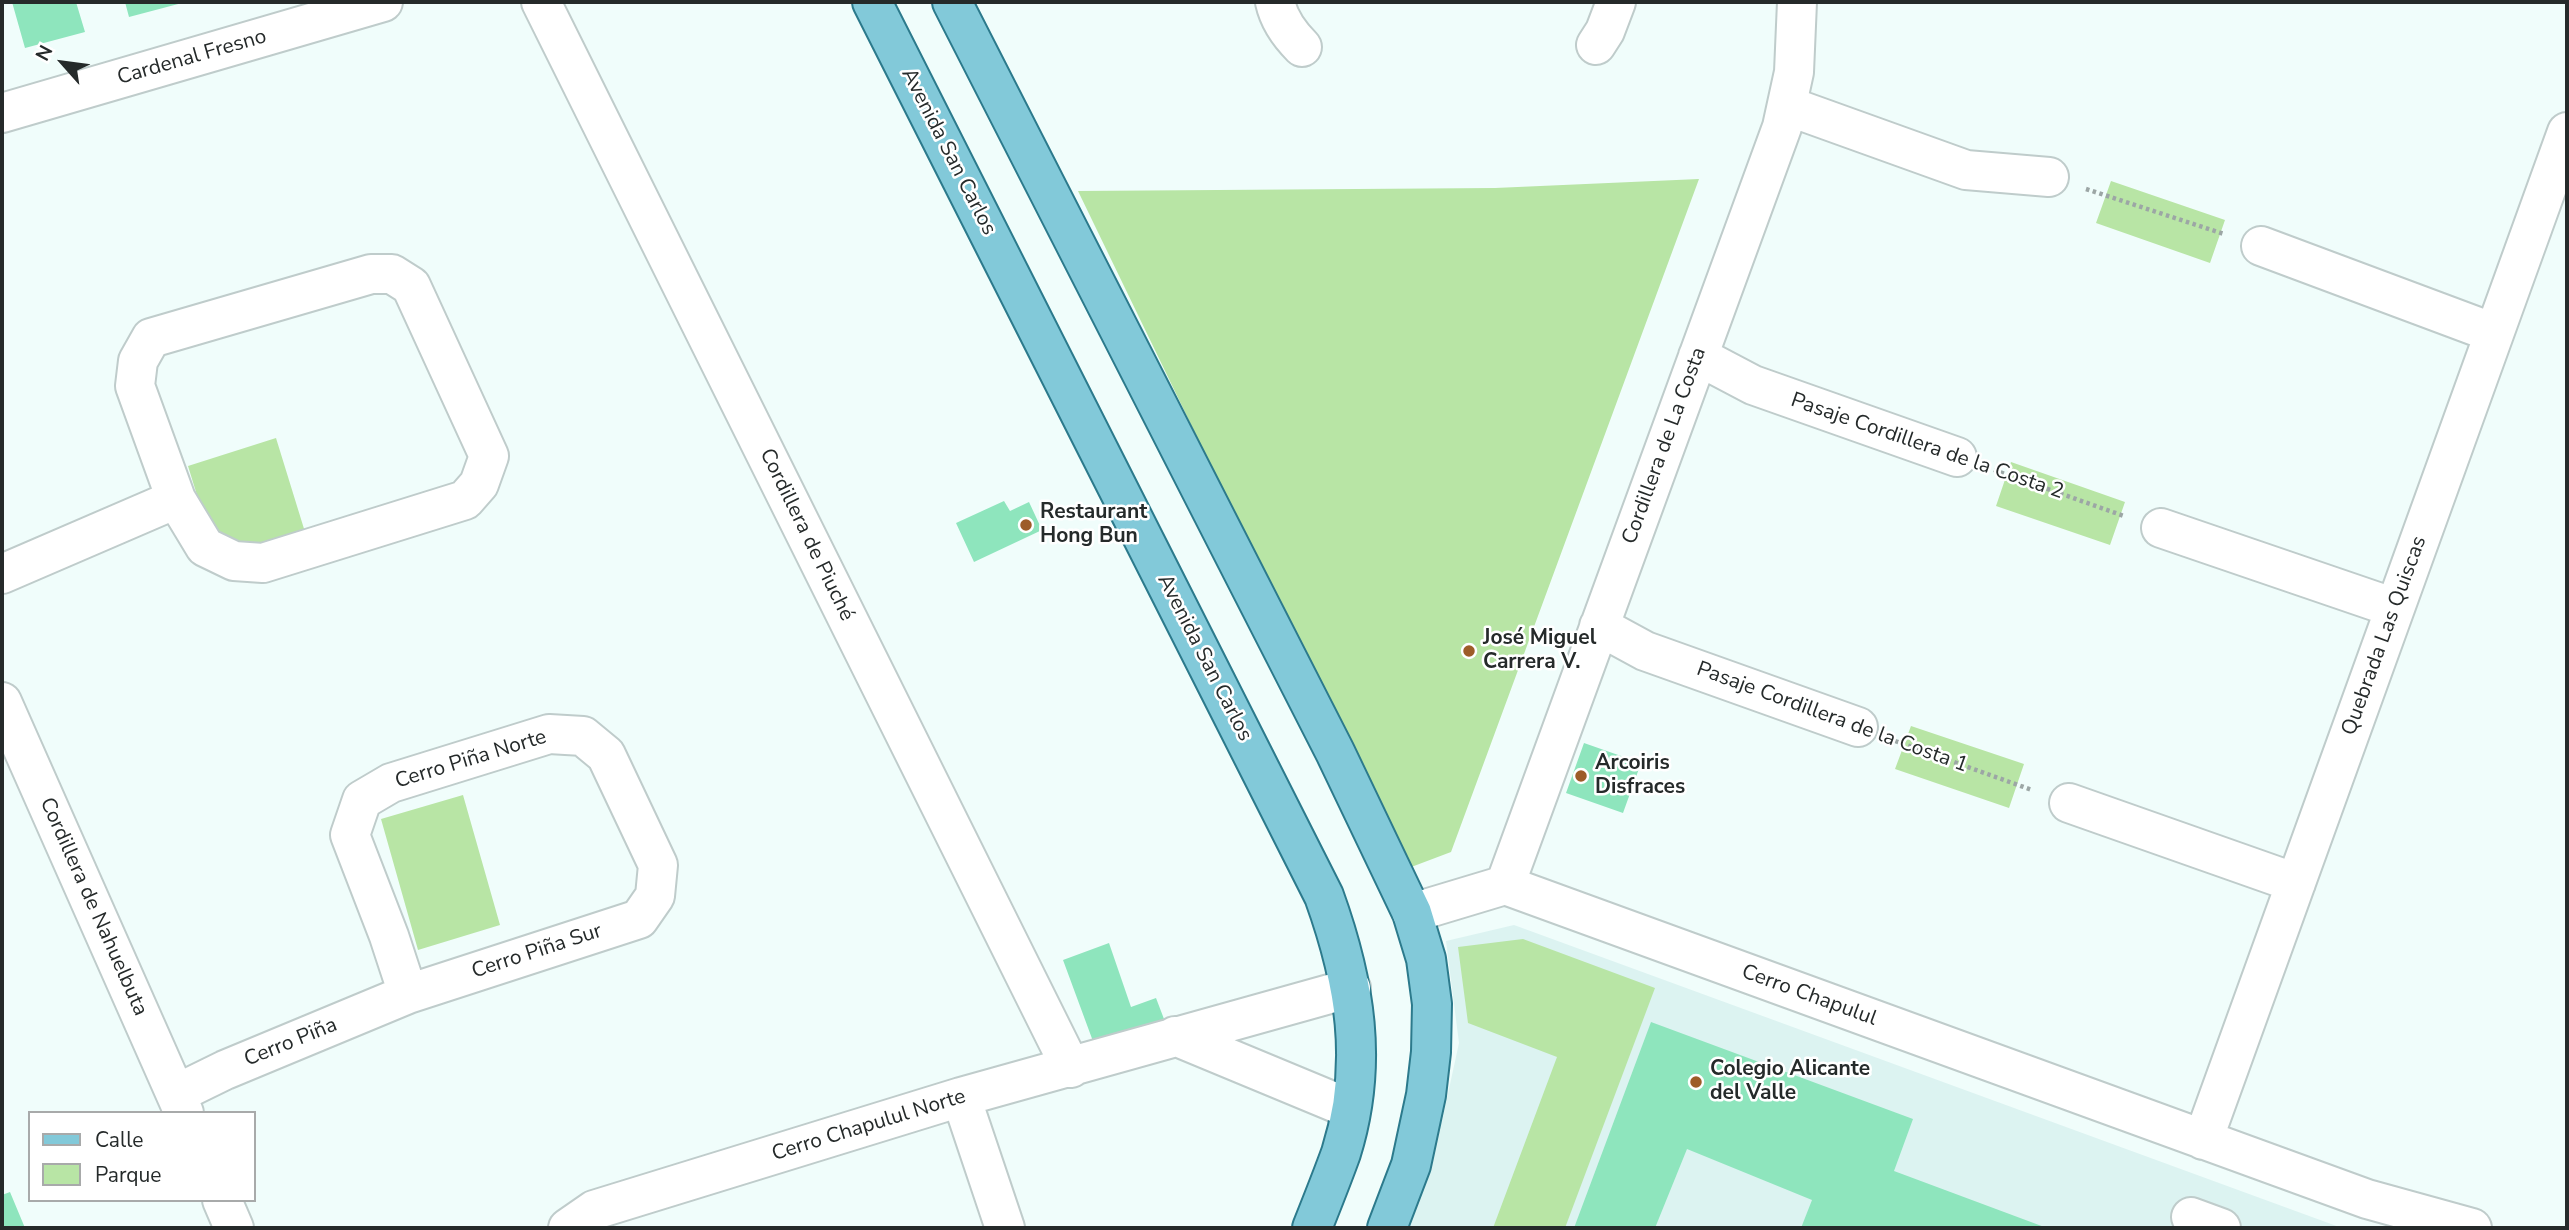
<!DOCTYPE html>
<meta charset="utf-8">
<style>
body{margin:0}
#map{position:relative;width:2569px;height:1230px;overflow:hidden;background:#f0fdfb;font-family:"Nunito Sans",sans-serif}
canvas{display:block}
.frame{position:absolute;inset:0;border:4px solid #252a2a;pointer-events:none}
.legend{position:absolute;left:28px;top:1111px;width:228px;height:91px;box-sizing:border-box;background:#fff;border:2px solid #a8aaaa;margin:0;padding:9px 12px;list-style:none;font-size:21px;color:#252a2a}
.legend li{display:flex;align-items:center;gap:14px;height:35px}
.legend b{width:35px;border:2px solid #a8aaaa}
.north{position:absolute;left:28px;top:28px;width:70px;height:70px;-webkit-text-stroke:5px #fff;paint-order:stroke;rotate:298deg;font-size:19px;font-weight:700;line-height:28px;text-align:center;color:#252a2a}
.north::after{content:'';display:block;margin:auto;width:24px;height:32px;background:#252a2a;clip-path:polygon(50% 0,100% 100%,50% 72%,0 100%)}
</style>
<div id="map">
<canvas width="2569" height="1230"></canvas>
<div class="frame"></div>
<ul class="legend">
<li><b style="height:9px;background:#82c9d9"></b>Calle</li>
<li><b style="height:19px;background:#b8e5a5"></b>Parque</li>
</ul>
<div class="north">N</div>
</div>
<script>
const ctx = document.querySelector('canvas').getContext('2d');
ctx.lineJoin = 'round';
function fillPath(path, color) { ctx.fillStyle = color; ctx.fill(path, 'evenodd'); }
function trace(path, color, width, dash) { ctx.strokeStyle = color; ctx.lineWidth = width; ctx.lineCap = dash ? 'butt' : 'round'; ctx.setLineDash(dash || []); ctx.stroke(path); }
function label(font, color, halo, rows, align = 'center') {
  ctx.font = font + ' "Nunito Sans",sans-serif'; ctx.lineWidth = 5; ctx.setLineDash([]); ctx.textBaseline = 'middle'; ctx.strokeStyle = halo; ctx.fillStyle = color; for (const [text, x, y, turn = 0] of rows) {
    ctx.save(); ctx.translate(x, y); ctx.rotate((+turn || 0) * Math.PI / 180); ctx.textAlign = isNaN(turn) ? turn : align; if (halo) ctx.strokeText(text, 0, 0); ctx.fillText(text, 0, 0); ctx.restore();
  }
}
fillPath(new Path2D(`
 M1514,925L2342,1228H1403L1442,1121L1459,1043L1446,941Z`), '#dcf3f1');
fillPath(new Path2D(`
 M1699,179L1451,852L1406,869L1078,191L1495,188Z
 M2111,181L2225,220L2210,263L2096,223Z
 M276,438L305,532L217,560L188,466Z
 M2011,462L2125,502L2110,545L1996,506Z
 M1911,726L2024,764L2009,808L1895,769Z
 M463,795L500,925L418,950L381,819Z
 M1523,939L1655,988L1565,1228H1493L1557,1057L1468,1023L1458,947Z`), '#b8e5a5');
fillPath(new Path2D(`
 M12,2H76L85,32L25,48Z
 M125,2H182V3L129,17Z
 M1004,501L1010,511L1029,502L1042,530L974,562L956,523Z
 M1584,743L1641,763L1623,813L1566,793Z
 M1109,943L1131,1007L1156,998L1164,1019L1094,1044L1063,960Z
 M1651,1022L1913,1119L1894,1171L2047,1228H1801L1812,1200L1687,1149L1655,1228H1574Z
 M10,1192L25,1228H2V1195Z`), '#8ee5bd');
const minor = new Path2D(`
 M541,2L1071,1068
 M1275,2C1279,20 1289,34 1302,47
 M1596,45L1605,31L1616,2
 M1788,106L1966,170L2049,177
 M2,113L383,2
 M2261,246L2494,333
 M371,274H392L411,286L489,456L479,484L465,500L263,563L234,561L205,547L176,499L135,386L138,361L151,338Z
 M1698,356L1753,385L1957,457
 M2161,528L2395,608
 M2,574L176,499
 M1599,626L1645,651L1858,727
 M2,702L184,1113
 M2069,803L2296,883
 M1505,885L1782,127L1794,72L1797,2
 M1412,913L1505,885L2367,1199L2472,1228
 M1175,1036L1351,1109
 M176,1094L225,1070L408,994L639,919L655,896L658,865L606,755L583,736L549,734L391,783L362,800L350,835L389,936L408,994
 M961,1097L1005,1228
 M2203,1140L2567,132
 M222,1200L234,1228
 M2191,1217L2221,1228
 M568,1228L594,1210L961,1097L1351,988`);
const major = new Path2D(`
 M872,2L1324,896C1355,982 1369,1064 1341,1153C1332,1178 1322,1203 1312,1228
 M952,2L1335,752L1412,913L1426,959L1432,1004L1431,1052L1426,1095L1411,1165L1387,1228`);
trace(minor, '#bfcccb', 42);
trace(major, '#2c7a8c', 42);
trace(new Path2D(`
 M2086,189L2224,234
 M1994,470L2124,516
 M1895,741L2032,790`), '#9ca6a5', 4.5, [3.5, 3.5]);
trace(minor, '#fff', 38);
trace(major, '#82c9d9', 38);
for (const [x, y, r, color] of [
 [1026,525,7,"#9d5c28"],
 [1469,651,7,"#9d5c28"],
 [1581,776,7,"#9d5c28"],
 [1696,1082,7,"#9d5c28"]
]) { const dot = new Path2D(); dot.arc(x, y, r, 0, 2 * Math.PI); ctx.fillStyle = color; ctx.fill(dot); trace(dot, '#fff', 2.5); }
label('21px', '#252a2a', '#fff', [
 ["Cardenal Fresno",192,58,-16],
 ["Avenida San Carlos",948,152,63],
 ["Cordillera de La Costa",1665,446,-70],
 ["Pasaje Cordillera de la Costa 2",1927,447,19],
 ["Cordillera de Piuché",806,535,64],
 ["Quebrada Las Quiscas",2385,636,-70],
 ["Avenida San Carlos",1204,658,63],
 ["Pasaje Cordillera de la Costa 1",1832,718,20],
 ["Cerro Piña Norte",471,760,-17],
 ["Cordillera de Nahuelbuta",93,907,66],
 ["Cerro Piña Sur",537,952,-18],
 ["Cerro Chapulul",1809,996,20],
 ["Cerro Piña",291,1043,-22],
 ["Cerro Chapulul Norte",869,1126,-17]
]);
label('bold 21px', '#252a2a', '#fff', [
 ["Restaurant",1040,513],
 ["Hong Bun",1040,537],
 ["José Miguel",1483,639],
 ["Carrera V.",1483,663],
 ["Arcoiris",1595,764],
 ["Disfraces",1595,788],
 ["Colegio Alicante",1710,1070],
 ["del Valle",1710,1094]
], 'left');
</script>
